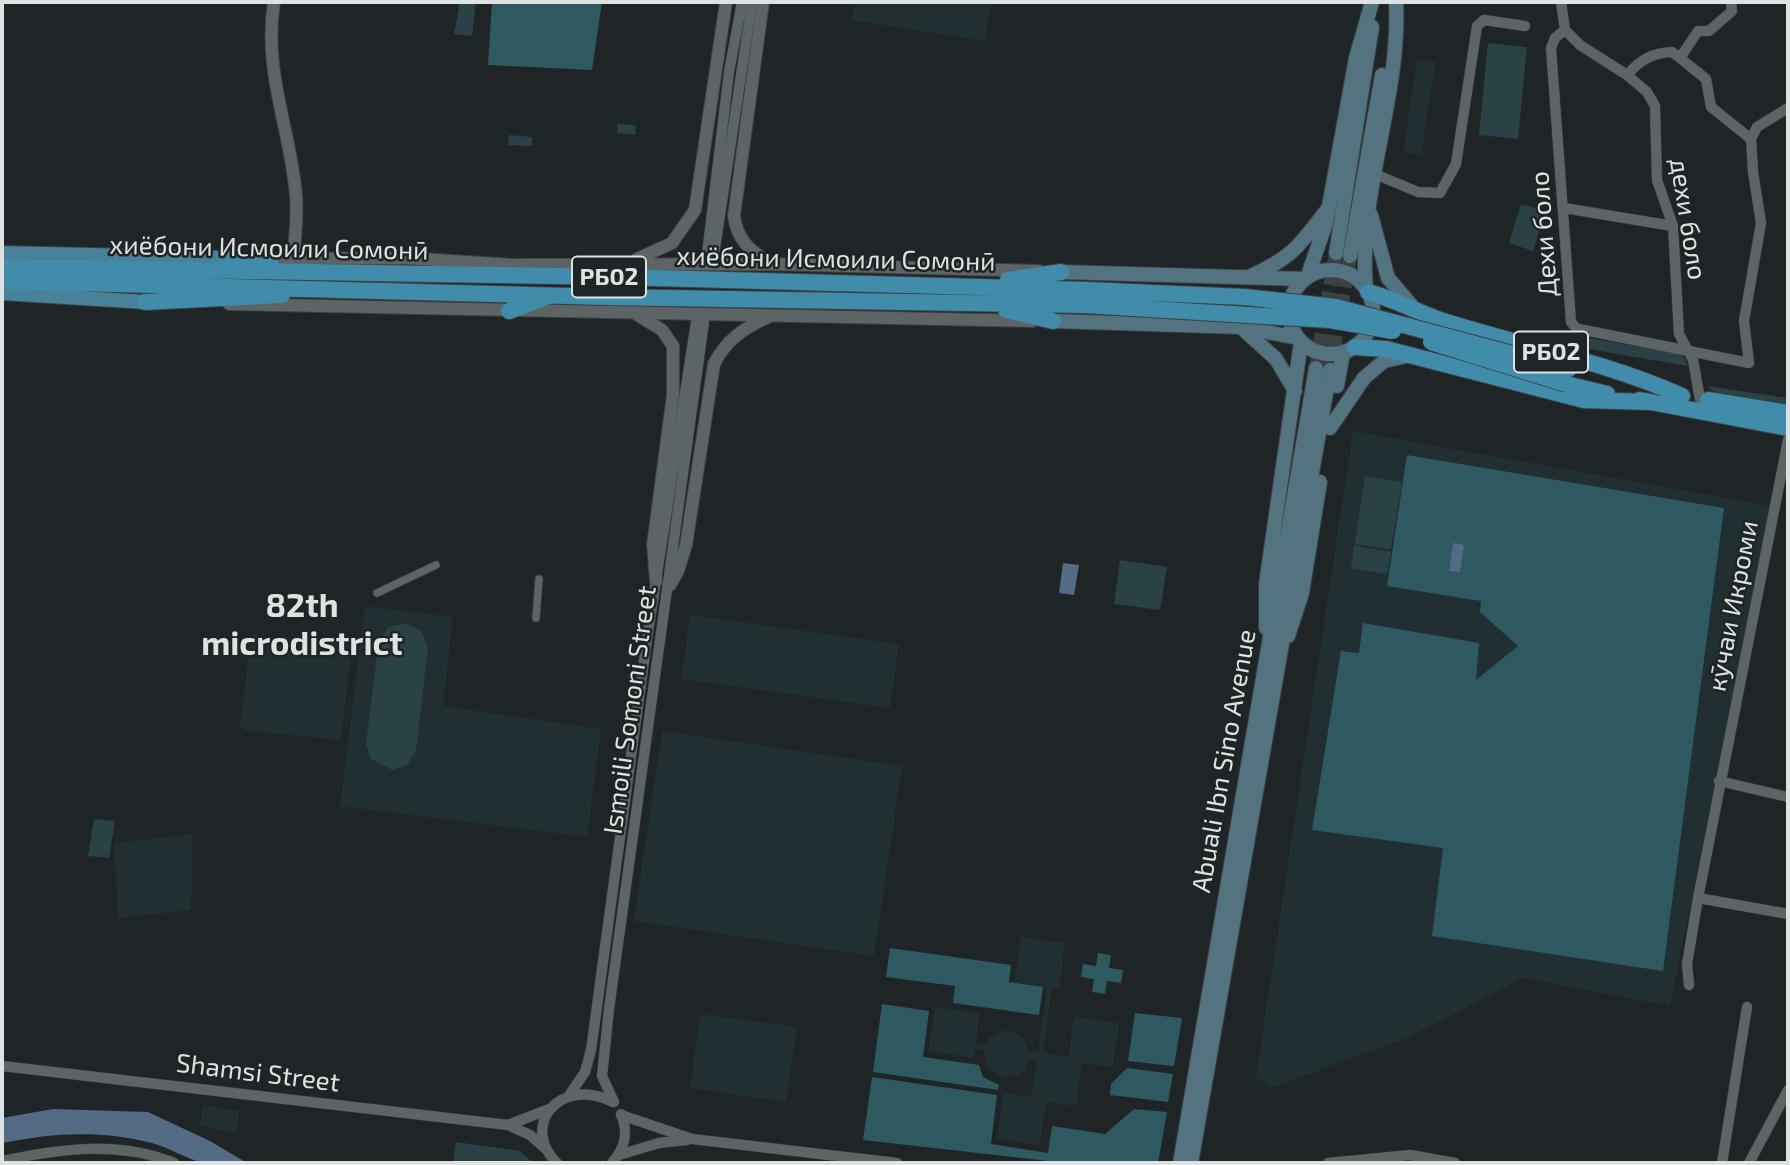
<!DOCTYPE html>
<meta charset="utf-8">
<style>
body{margin:0}
#map{position:relative;width:1790px;height:1165px;overflow:hidden;background:#1f2526;font-family:"Exo 2",sans-serif}
canvas{display:block}
.frame{position:absolute;inset:0;border:4px solid #dee2e3;pointer-events:none}
</style>
<div id="map">
<canvas width="1790" height="1165"></canvas>
<div class="frame"></div>
</div>
<script>
const ctx = document.querySelector('canvas').getContext('2d');
ctx.lineJoin = 'round';
function fillPath(path, color) { ctx.fillStyle = color; ctx.fill(path, 'evenodd'); }
function trace(path, color, width, dash) { ctx.strokeStyle = color; ctx.lineWidth = width; ctx.lineCap = dash ? 'butt' : 'round'; ctx.setLineDash(dash || []); ctx.stroke(path); }
function label(font, color, halo, rows, align = 'center') {
  ctx.font = font + ' "Exo 2",sans-serif'; ctx.lineWidth = 5; ctx.setLineDash([]); ctx.textBaseline = 'middle'; ctx.strokeStyle = halo; ctx.fillStyle = color; for (const [text, x, y, turn = 0] of rows) {
    ctx.save(); ctx.translate(x, y); ctx.rotate((+turn || 0) * Math.PI / 180); ctx.textAlign = isNaN(turn) ? turn : align; if (halo) ctx.strokeText(text, 0, 0); ctx.fillText(text, 0, 0); ctx.restore();
  }
}
fillPath(new Path2D(`
 M855,2H991L985,41L852,20Z
 M1417,59L1436,62L1421,155L1403,152Z
 M1353,431L1771,506L1670,1006L1523,978L1409,1037L1271,1088L1256,1077Z
 M365,606L453,617L443,706L601,729L587,837L340,806Z
 M690,615L899,644L890,708L681,679Z
 M251,634L352,645L341,740L248,731L240,727Z
 M662,731L902,766L874,956L634,921Z
 M193,834L191,910L118,918L114,843Z
 M1021,937L1065,943L1059,988H1052L1043,1053L1068,1057L1074,1017L1119,1023L1113,1067L1082,1063L1076,1106L1046,1102L1040,1145L997,1139L1003,1093L1031,1097L1037,1059L1029,1058L1026,1069L1020,1075L1004,1078L987,1068L984,1050L975,1049L974,1058L929,1051L935,1007L980,1013L976,1044L985,1045L989,1038L1005,1030L1022,1036L1029,1051L1038,1052L1047,987L1014,982Z
 M700,1014L797,1027L786,1102L690,1088Z
 M203,1105L239,1111L237,1133L200,1126Z`), '#212f32');
fillPath(new Path2D(`
 M460,2H476L472,36L454,34Z
 M1488,43L1527,47L1518,139L1479,135Z
 M617,124L636,125L635,135L617,133Z
 M509,135L532,137V146L508,145Z
 M1521,204L1545,211L1533,251L1509,243Z
 M1561,333L1682,354L1688,366L1559,344Z
 M1707,386L1788,398V404L1717,394Z
 M1365,476L1402,482L1391,549L1355,544Z
 M1354,546L1391,552L1387,574L1351,568Z
 M1120,560L1167,567L1160,610L1114,604Z
 M406,623L421,631L428,647L416,751L407,765L392,770L371,759L366,744L379,640L389,627Z
 M94,819L115,821L109,858L88,856Z
 M456,1142L520,1151L533,1163H453Z`), '#2a4246');
fillPath(new Path2D(`
 M492,2H602L592,70L488,65Z
 M1407,455L1724,508L1663,971L1432,936L1443,848L1312,830L1341,651L1359,653L1363,623L1479,643L1476,680L1518,646L1480,612L1481,601L1387,586Z
 M890,948L1011,965L1009,982L1043,987L1039,1015L953,1003L955,986L886,977Z
 M1098,953L1111,955L1109,968L1123,970L1121,983L1107,981L1105,994L1092,992L1094,979L1081,977L1083,964L1096,966Z
 M882,1004L929,1011L923,1057L979,1065L983,1077L999,1085L998,1090L873,1072Z
 M1135,1013L1182,1018L1174,1066L1128,1061Z
 M1127,1068L1173,1074L1168,1102L1110,1095L1111,1084Z
 M872,1077L997,1095L991,1144L1048,1153L1052,1126L1105,1134L1134,1109L1167,1112L1158,1163H1066L863,1140Z`), '#2e5961');
fillPath(new Path2D(`
 M1453,543L1464,545L1460,572L1449,571Z
 M1063,563L1079,565L1074,595L1059,593Z
 M53,1109L148,1112L210,1141L247,1163C234,1163 217,1165 204,1163C188,1160 167,1146 148,1142C99,1130 51,1133 2,1143V1118Z`), '#536b84');
trace(new Path2D(`
 M1316,368L1336,253
 M1330,370L1350,256`), '#3c4142', 14, [14, 7]);
const pedestrian = new Path2D(`
 M377,593L436,565
 M536,618L539,579`);
const minor = new Path2D(`
 M1561,2L1565,30L1580,45L1627,75L1647,92L1655,106L1657,180L1673,226L1679,334L1693,360L1700,399
 M1565,30L1555,38L1551,48L1571,322L1576,328L1584,330L1749,363L1744,321L1761,223L1753,172L1751,139L1711,107L1706,79L1680,58L1698,31H1709L1732,11L1731,2
 M1627,75C1640,60 1652,53 1672,52L1680,58
 M1751,139L1757,127L1788,108
 M1375,174L1418,192L1440,193L1456,164L1477,26L1484,20L1525,26
 M1564,208L1673,226
 M707,254L729,72L742,2
 M714,255L752,2
 M1719,781L1788,797
 M1698,898L1788,914
 M1689,985L1687,964L1698,898L1788,440
 M2,1066L508,1125L530,1135L547,1150
 M570,1094L585,1072L591,1050L648,632L696,322
 M614,1102L602,1076L609,1009L704,322
 M621,1115L692,1139L897,1163
 M508,1125L552,1108
 M619,1155L659,1143L687,1140
 M2,1161C59,1149 118,1140 174,1163
 M557,1163C519,1126 560,1075 613,1102
 M612,1163C625,1148 629,1133 621,1114
 M1328,1163L1410,1155L1455,1163
 M1722,1163L1747,1007
 M1749,1163L1788,1090`);
const tertiary = new Path2D(`
 M274,2C263,72 290,127 296,195C298,216 295,239 293,260
 M763,2L734,216C737,239 750,252 770,262
 M260,259L406,258L513,265L773,264L1039,271
 M637,259L672,243L695,210L726,2
 M229,304L1033,321
 M636,314L662,330L673,346V395L653,545L656,581
 M670,585L678,571L686,545L714,364C726,340 744,328 768,317`);
const secondary = new Path2D(`
 M1371,215L1388,278L1412,306
 M1336,253L1372,27
 M1350,256L1382,75
 M1289 312a42 42 0 1 1 84 0a42 42 0 1 1-84 0Z
 M1061,272L1305,279
 M1249,277C1293,257 1298,247 1327,210
 M1307,278L1326,223L1356,58L1372,2
 M1366,288C1357,192 1401,98 1396,2
 M1053,321L1241,327L1298,338
 M1242,328L1276,359L1295,391
 M1337,386L1343,353
 M1330,428L1364,378L1384,361L1411,355
 M1266,628V584L1301,342
 M1288,636L1302,593L1320,482
 M1180,1163L1316,368
 M1191,1163L1330,370`);
const primary = new Path2D(`
 M2,253L225,258
 M2,293L145,302`);
const trunk = new Path2D(`
 M225,258L271,265
 M2,267L618,277L1087,290
 M1008,280L1061,272
 M2,281L607,297L1085,305
 M1368,292C1394,299 1417,312 1443,321C1522,346 1606,362 1682,396
 M145,302L282,295
 M1006,310L1053,321
 M509,311L546,297
 M1355,347L1386,349L1584,400L1649,402
 M1566,384L1607,394
 M1640,400L1788,428
 M1708,400L1788,413`);
trace(pedestrian, '#3c4142', 9);
trace(minor, '#3c4142', 11);
trace(tertiary, '#3c4142', 14);
trace(secondary, '#3c4142', 16);
trace(primary, '#3c4142', 16);
trace(trunk, '#3c4142', 18);
trace(pedestrian, '#5d6465', 7);
trace(minor, '#5d6465', 10);
trace(tertiary, '#5d6465', 12);
trace(secondary, '#52737f', 14);
trace(primary, '#488299', 14);
trace(trunk, '#418caa', 16);
const trunkBridge = new Path2D(`
 M1087,290L1245,297L1336,307L1569,369
 M1085,305L1330,320L1393,331
 M1431,342L1566,384`);
trace(trunkBridge, '#3c4142', 18, []);
trace(trunkBridge, '#418caa', 16);
for (const [x, y, w] of [
 [609,277,74],
 [1551,352,74]
]) { const box = new Path2D(); box.roundRect(x - w / 2, y - 20.5, w, 41, 5); ctx.fillStyle = '#1f2526'; ctx.fill(box); trace(box, '#dee2e3', 2); }
label('bold 24px', '#dee2e3', null, [
 ["РБ02",609,277],
 ["РБ02",1551,352]
]);
label('26px', '#dee2e3', '#1f2526', [
 ["дехи боло",1688,219,81],
 ["Дехи боло",1544,234,-94],
 ["хиёбони Исмоили Сомонӣ",269,248,1],
 ["хиёбони Исмоили Сомонӣ",836,259,1],
 ["кӯчаи Икроми",1733,606,-79],
 ["Ismoili Somoni Street",630,710,-82],
 ["Abuali Ibn Sino Avenue",1224,761,-80],
 ["Shamsi Street",258,1073,7]
]);
label('bold 33px', '#dee2e3', '#1f2526', [
 ["82th",302,606],
 ["microdistrict",302,644]
]);
</script>
